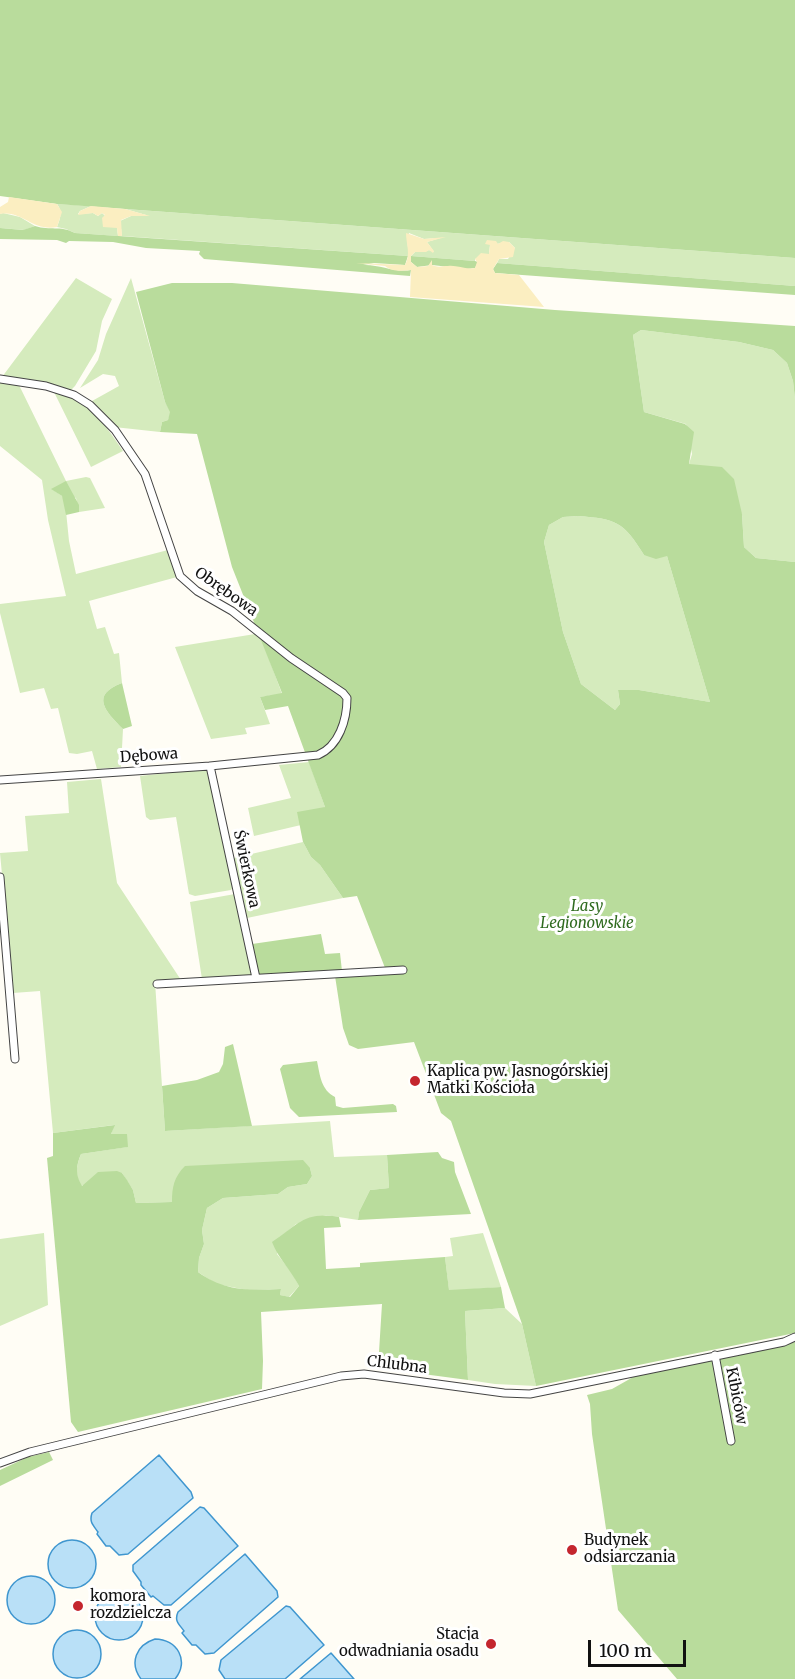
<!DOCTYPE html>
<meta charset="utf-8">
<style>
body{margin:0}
#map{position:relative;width:795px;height:1679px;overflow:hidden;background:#fffdf5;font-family:Merriweather,serif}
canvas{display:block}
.scale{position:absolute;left:588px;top:1640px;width:98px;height:27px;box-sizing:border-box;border:3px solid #111;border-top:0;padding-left:8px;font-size:18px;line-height:21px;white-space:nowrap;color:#111;-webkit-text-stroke:4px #fff;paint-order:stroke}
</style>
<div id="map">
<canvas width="795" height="1679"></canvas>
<div class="scale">100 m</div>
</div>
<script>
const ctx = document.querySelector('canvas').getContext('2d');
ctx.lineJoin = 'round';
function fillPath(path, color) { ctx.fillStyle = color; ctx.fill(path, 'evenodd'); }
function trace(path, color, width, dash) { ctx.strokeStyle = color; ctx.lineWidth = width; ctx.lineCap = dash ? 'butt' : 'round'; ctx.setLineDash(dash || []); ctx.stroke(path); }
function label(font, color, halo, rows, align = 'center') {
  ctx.font = font + ' Merriweather,serif'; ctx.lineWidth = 6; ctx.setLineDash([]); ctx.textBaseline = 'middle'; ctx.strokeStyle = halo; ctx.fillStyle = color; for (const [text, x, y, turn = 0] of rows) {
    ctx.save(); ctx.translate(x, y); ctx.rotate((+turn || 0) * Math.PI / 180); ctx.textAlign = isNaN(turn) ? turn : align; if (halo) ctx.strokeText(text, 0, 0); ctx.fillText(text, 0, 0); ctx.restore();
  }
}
fillPath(new Path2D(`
 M57,204L91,206L80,211L78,214L93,213L98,216L102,213L117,227L118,236L75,233L66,229L57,227C60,219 63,212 57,204Z
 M125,209L795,258V286L497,263L499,259H508L515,248L509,242L490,245L489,254L475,259V261L411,256L415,252H424L429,250L434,252L427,242L440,238L424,239L409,233C405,245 410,247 408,256L122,236L120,221L131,216L146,215Z
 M3,213L20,217L35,226L24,230L0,228V214Z
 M76,278L112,299L102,321L96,351L75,386L70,391C48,382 26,377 2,377Z
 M131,278L165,402L171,412L168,420L162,422L160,432L114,427L92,401L119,386L115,376L103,374L80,388L98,360L106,334Z
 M641,330L739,342L773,350L787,363L793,381L795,399V562L756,558L744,547L742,514L689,464L692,454L686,424L644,412L633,335Z
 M0,383H18L66,481L86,477L90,478L105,508L79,512L76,498L52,489L62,496L65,501L69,541L76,574L168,550L177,577L89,601L97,629L105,627L114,654L119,653L122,683C90,695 105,711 123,729L121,767L97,769L92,751L77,754L69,753L58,708L51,709L44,688L20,693L0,613V604L66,596L48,520L42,480L0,446Z
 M54,392C61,394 70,396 77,400C95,411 112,434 123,451L91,467Z
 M578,516C616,519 623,521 644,555L667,556L710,702L639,690H618L620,704L615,710L581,684L563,632L544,542L549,525L563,517Z
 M255,634L261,637L282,694L260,697L270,724L245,728L247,734L211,739L175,647Z
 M309,762L325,807L301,825L254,836L248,808L291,798L279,765Z
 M204,769L209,772L233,887L231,890L195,896L189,894L176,817L150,820L146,817L140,776Z
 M101,779L117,883L181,980L155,982L165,1131L330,1121L334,1157L387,1155L389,1188L370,1190L359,1212L358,1220L326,1215L296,1224L283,1235L277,1254L293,1274L299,1286L289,1297L280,1295L281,1289L247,1290L216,1284L198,1272L199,1258L204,1244L202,1230L207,1208L223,1198L278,1194L288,1187L307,1184L312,1176L310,1168L172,1202L136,1203L133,1190L122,1173L81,1186C75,1174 76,1167 81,1154L127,1147L126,1134H111L114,1125L53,1133L40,991L13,993L0,853L28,851L25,816L69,813L67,782Z
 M303,842L311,857L320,865L343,898L247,918L234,858Z
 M235,894L253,973L251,976L202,979L190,902Z
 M44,1233L48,1305L0,1326V1239Z
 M483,1233L501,1287L449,1291L445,1257L453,1256L450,1238Z
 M505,1308L522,1324L536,1386L495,1384L468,1380L465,1311Z`), '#d5ebbd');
fillPath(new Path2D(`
 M0,0H795V258L57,204L0,196Z
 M35,226C51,231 59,225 75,233L408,256L405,265L374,263L363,265C379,264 395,273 411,270L410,276L204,259L199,254L200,251L146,248L113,242L69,241L66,243L57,240L0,239V228L23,230Z
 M411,256L475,261L478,262L475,268L467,269L432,265L417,267L411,262Z
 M497,263L795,286V295L495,273L493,269Z
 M172,283H232L555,310L795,326V399L793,381L787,363L773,350L739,342L641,330L633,335L644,412L685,424L694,432L689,464L722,467L734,479L742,514L744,547L756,558L795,562V1333L536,1386L522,1324L451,1121L441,1113L414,1042L358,1049L349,1045L343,1028L335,976L387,973L357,896L343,898L320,865L311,857L303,842L297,812L325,807L288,706L265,710L260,697L282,693L232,567L197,434L160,432L162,422L168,420L170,412L165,402L136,292ZM578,516C616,519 623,521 644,555L656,559L667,556L710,702L639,690H618L620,704L615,710L581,684L563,632L544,542L549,525L563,517Z
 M66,481L79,505V512L66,515L62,496L51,489Z
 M122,683L132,726L123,729C105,711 90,695 122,683Z
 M321,934L325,954L340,953L342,971L260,975L258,974L252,944Z
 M233,1044L252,1126L165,1131L162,1086L197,1080L219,1072L223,1064L225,1047Z
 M317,1061C320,1075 321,1090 335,1097L336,1106L343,1108L393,1104L396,1106L397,1112L299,1117L290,1108L280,1069L283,1065Z
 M115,1125L111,1134H127L128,1147L81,1154C76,1166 75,1174 82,1186L98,1172L117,1171L122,1173L127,1180L133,1190L136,1203L172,1202C172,1187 174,1177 185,1166L303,1160L310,1168L312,1176L307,1184L288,1187L278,1194L223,1198L207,1208L202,1230L204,1244L199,1258L198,1272C226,1292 248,1290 281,1289L280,1295L290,1297L299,1286C291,1270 278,1258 272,1242C298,1225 304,1211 339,1217L341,1227L324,1228L326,1269L360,1267V1263L445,1257L449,1290L501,1287L505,1308L465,1311L468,1380L378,1368L382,1304L261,1312L263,1361L262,1389L78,1432L71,1422L47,1158L53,1156V1133Z
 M438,1152L442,1158L454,1162L455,1172L471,1214L358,1220L359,1212L370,1190L389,1188L387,1155Z
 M795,1342V1679H677L618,1610L592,1434L590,1404L587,1395L612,1389L635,1376Z
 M49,1452L53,1460L0,1486V1470L28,1457Z`), '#b9dc9c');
fillPath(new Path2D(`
 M9,197L57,204L62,212L57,227C33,232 22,210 0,214V207L8,202Z
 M91,206L125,209L150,216H131L121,220L122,236H118L117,228L103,227L102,218L105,215L102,213L98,216L93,213L78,215L80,211Z
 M406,233L424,239L446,237L427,242L434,251L433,253L429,250L426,252H415L411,256V262L417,267L428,266L432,260V265C439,268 441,266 448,266C458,265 465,270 475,268L477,262L475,259L481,253L489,254L490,245L485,244L487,240L496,241L498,244L503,241L509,242L515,248L513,257L499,259L493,269L495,273L519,275L544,307L410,297L411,270C402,271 392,272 385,266L356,263L405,265C411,254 406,244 406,233Z`), '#fbeec1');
const water = new Path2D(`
 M159,1455L191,1492L193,1498L128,1554L119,1555L110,1546H106L97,1534L98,1532C93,1525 89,1522 92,1513Z
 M200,1507L204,1508L238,1546L171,1605H164L153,1596L151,1597L141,1585V1582L133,1571V1565Z
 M48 1564a24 24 0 1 1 48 0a24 24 0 1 1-48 0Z
 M245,1554L277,1591L278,1597L214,1653L205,1654L196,1645H192L182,1633L184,1631C179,1624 174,1621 178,1612Z
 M7 1600a24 24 0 1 1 48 0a24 24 0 1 1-48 0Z
 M95 1616a24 24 0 1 1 48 0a24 24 0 1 1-48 0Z
 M286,1606L290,1607L324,1645L285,1679H225L219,1670L221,1660Z
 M53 1654a24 24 0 1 1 48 0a24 24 0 1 1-48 0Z
 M155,1639C177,1639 190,1661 175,1679H141C129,1663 136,1645 155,1639Z
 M331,1653L354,1679H300Z`);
fillPath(water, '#b9e0f7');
trace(water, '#3f96cf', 1.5);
const street = new Path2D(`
 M0,379L46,386L74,395L90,405L115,430L145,474L180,576L197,591L232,611L291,658L343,693L347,698C347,720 339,746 318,755L210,766L0,780
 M210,766L256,978
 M0,877L15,1059
 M157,984L403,970
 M715,1355L731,1441
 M0,1463L30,1452L341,1376L364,1374L504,1393L530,1394L784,1342L795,1337`);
trace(street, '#444', 9);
trace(street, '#fff', 7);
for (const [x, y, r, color] of [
 [415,1081,6,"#c4262e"],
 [572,1550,6,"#c4262e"],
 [78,1606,6,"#c4262e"],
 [491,1644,6,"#c4262e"]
]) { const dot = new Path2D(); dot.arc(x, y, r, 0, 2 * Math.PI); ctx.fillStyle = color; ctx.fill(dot); trace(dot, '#fff', 2); }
label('15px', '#111', '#fff', [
 ["Obrębowa",226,592,35],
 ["Dębowa",149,756,-4],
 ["Świerkowa",246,869,78],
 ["Chlubna",397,1365,7],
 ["Kibiców",736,1396,79]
]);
label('italic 15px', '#2f6b1f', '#fff', [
 ["Lasy",587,907],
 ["Legionowskie",587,924]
]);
label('15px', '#111', '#fff', [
 ["Kaplica pw. Jasnogórskiej",427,1072],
 ["Matki Kościoła",427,1089],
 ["Budynek",584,1541],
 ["odsiarczania",584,1558],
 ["komora",90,1597],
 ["rozdzielcza",90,1614],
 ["Stacja",479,1635,"right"],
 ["odwadniania osadu",479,1652,"right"]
], 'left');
</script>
